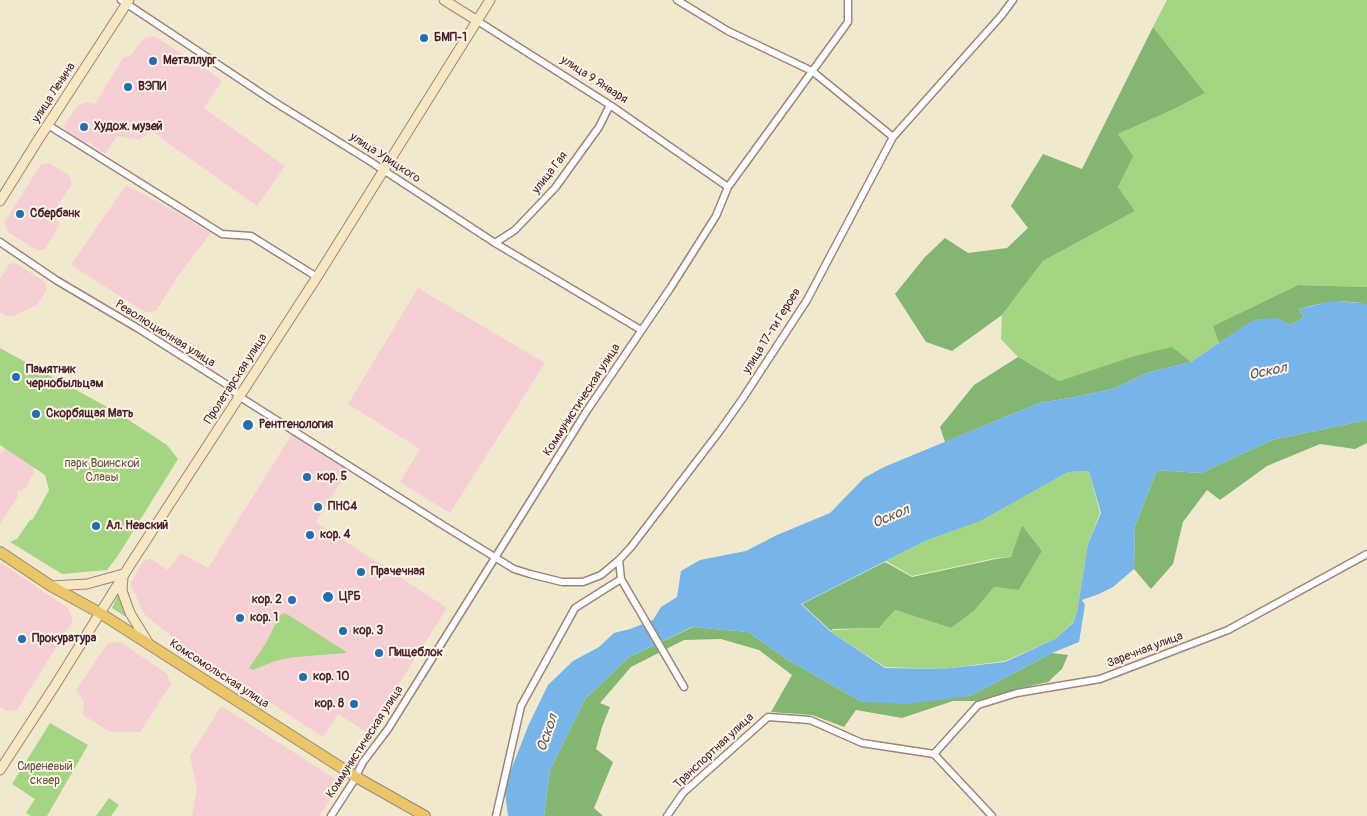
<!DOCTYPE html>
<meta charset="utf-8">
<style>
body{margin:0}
canvas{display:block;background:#f1e9cd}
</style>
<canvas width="1367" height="816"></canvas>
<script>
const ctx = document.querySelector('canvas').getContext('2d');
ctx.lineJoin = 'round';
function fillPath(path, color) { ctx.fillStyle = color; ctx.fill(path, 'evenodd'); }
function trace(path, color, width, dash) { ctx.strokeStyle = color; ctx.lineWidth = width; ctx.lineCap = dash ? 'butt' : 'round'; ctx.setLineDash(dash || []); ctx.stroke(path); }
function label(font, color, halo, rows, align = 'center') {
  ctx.font = font + ' Pangolin,sans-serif'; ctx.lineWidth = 4; ctx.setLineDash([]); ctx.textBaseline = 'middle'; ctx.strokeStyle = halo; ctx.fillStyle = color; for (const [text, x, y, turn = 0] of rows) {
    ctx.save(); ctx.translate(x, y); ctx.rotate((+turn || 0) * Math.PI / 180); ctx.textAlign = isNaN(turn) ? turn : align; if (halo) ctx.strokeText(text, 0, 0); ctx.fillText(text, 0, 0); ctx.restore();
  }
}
fillPath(new Path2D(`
 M154,36L211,72L222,81L204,108L285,166L257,206L151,131L139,140L117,136L105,154L88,142L79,143L66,134L64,125L78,105L87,102L95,104L123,58L131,55L144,38Z
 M49,163L69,175L72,184L54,211L59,226L45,249L38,251L8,232L4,223L41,164Z
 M126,185L171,209L211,233L177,277L156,311L145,312L71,265Z
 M15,263L45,282L47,289L37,305L13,316H6L0,312V279L9,264Z
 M418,288L545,363L450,513L400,482L420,449L348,404Z
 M292,434L349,469L316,522L447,608L368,733L338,714L323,737L187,648L145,615L141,608L134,592L130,584L144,560L151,559L168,570L181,553L208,568Z
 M11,447L33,462L34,473L25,489L17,491L18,496L0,524V454L3,450Z
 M0,564H3L68,608L73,621L17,710L6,711L0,707Z
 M121,642L167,674L171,684L140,732H110L83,715L84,702L76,690L108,643Z
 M223,707L337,780L339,786L319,816H192L197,789L190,756L220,708Z`), '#f6cfd5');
fillPath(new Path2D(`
 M1167,0H1367V287L1298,285L1213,326L1219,343L1191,362L1172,348L1134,356L1059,381L1018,357L1001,339L1002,315L1043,261L1135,211L1118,187L1132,156L1118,134L1172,110L1205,93L1153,27Z
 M0,348L118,413L167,445L178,459L117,557L107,570L62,574L10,542L17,539L30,520L33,519L49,490L45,475L0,445Z
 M1089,471L1100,513L1088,544L1077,612L1073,622L1055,639L1005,661L942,669L885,667L831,632L833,630L879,628L895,610L951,628L974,611L994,587L1019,590L1042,551L1022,525L1011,557L996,558L912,576L886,561L925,541L979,521L1068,472Z
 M119,592L129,619L112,608Z
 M285,613L345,651L346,653L295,657L275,661L253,670L249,668L266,643L280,615Z
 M50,723L88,745L47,816H31L26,813L35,799L12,784Z
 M109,798L119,805L111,816H96Z`), '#a4d583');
fillPath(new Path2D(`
 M1153,27L1205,93L1172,110L1118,134L1133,156L1118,187L1135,211L1043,261L1002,315L952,351L926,342L895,294L925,257L945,238L968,253L1007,248L1028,228L1011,206L1043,154L1082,169Z
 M1298,285L1367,287V305C1343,298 1323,303 1299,309L1304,317L1291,325L1278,319L1254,320L1219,343L1213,326Z
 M1172,347L1191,362L1150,372L1112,389L1076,397L1039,403L945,442L940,427L974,385L1018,357L1059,381L1134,356Z
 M1367,420V443L1355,449L1320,444L1267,466L1220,500L1207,490L1183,522L1173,564L1151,589L1134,569L1135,526L1157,470L1201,473L1272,440Z
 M1022,525L1042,551L1019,590L994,587L974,611L951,628L895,610L879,628L833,629L831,631L802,604L885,562L912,577L996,559L1011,557Z
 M693,627L748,632L788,660L862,702L970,696L1052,653L1068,655L1062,669L1048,682L1017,689L977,701H953L902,718L856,710L844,727L812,715L771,712L792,675L759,650L721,639L684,640L631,667L600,703L610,707L602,727L596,749L613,762L594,808L603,816H544L550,770L585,699L629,657Z`), '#83b671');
fillPath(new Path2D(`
 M1333,301L1361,303L1367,305V420L1272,440L1201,473L1157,470L1135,526L1134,569L1113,587L1099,594L1082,600L1085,605L1079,642L1052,653L970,696L906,704L862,702L788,660L748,632L692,627L629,657L585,699L550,770L544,816H508L505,793L509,775L529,724L548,685L573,661L599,647L614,633L630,629L653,620L661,607L677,597L681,571L700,560L746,551L777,535L830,513L864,478L884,467L1039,403L1076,397L1112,389L1150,372L1191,362L1253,320L1278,318L1291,325L1304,317L1299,309ZM1089,471L1101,513L1088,544L1077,612L1073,623L1055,639L1005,662L942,669L885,668L831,632L801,604L925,541L980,521L1068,472Z`), '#77b4e9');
const street = new Path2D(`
 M121,0L276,103L368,160L495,243L641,330
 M677,0L728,31L812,71L893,137
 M476,20L610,105L728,187
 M48,125L222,234L251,236L317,277
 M0,242L56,280L139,329L226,384L240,397L441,524L514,569L530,574L562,582H583L601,575L619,560L631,547L719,432L743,398L807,300L893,137L1001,16L1013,0
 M495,243L515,230L555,188L599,127L610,105
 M621,579L684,687
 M934,754L978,705L1017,693L1100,679L1228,630L1367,554
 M331,816L353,782L363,762L388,729L586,412L671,287L716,216L728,187L848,22V0
 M496,816L521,706L575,608L621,579L619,560
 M667,816L683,793L768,717L810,720L862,743L934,754L992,816`);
const secondary = new Path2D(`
 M444,0L476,20
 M0,201L38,140L129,0
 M123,577L122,591L130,613L149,644
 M51,586L87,584L123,574
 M0,770L54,687L130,565L317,277L490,0`);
const primary = new Path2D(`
 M0,552L51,586L100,613L356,777L425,816`);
trace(street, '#9e847c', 9);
trace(secondary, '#9e847c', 11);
trace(primary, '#9e847c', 12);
trace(street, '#fff', 6);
trace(secondary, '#f7e8c3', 9);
trace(primary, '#eac669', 10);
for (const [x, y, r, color] of [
 [424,38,5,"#1f6fb2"],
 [153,61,5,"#1f6fb2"],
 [128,87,5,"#1f6fb2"],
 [84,127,5,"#1f6fb2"],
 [20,214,5,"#1f6fb2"],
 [16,377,5,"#1f6fb2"],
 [36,414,5,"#1f6fb2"],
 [248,425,6,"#1f6fb2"],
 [307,477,5,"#1f6fb2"],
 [318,507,5,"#1f6fb2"],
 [96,526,5,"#1f6fb2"],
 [310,535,5,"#1f6fb2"],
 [361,572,5,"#1f6fb2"],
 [328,597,6,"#1f6fb2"],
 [292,600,5,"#1f6fb2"],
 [240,618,5,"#1f6fb2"],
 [343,631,5,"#1f6fb2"],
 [22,639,5,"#1f6fb2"],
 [379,653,5,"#1f6fb2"],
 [303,677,5,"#1f6fb2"],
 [354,704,5,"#1f6fb2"]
]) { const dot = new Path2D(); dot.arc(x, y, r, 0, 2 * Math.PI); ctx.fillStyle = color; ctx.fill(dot); trace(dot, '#fcf5e5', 2); }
label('bold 12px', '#4a1f2b', '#fcf5e5', [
 ["БМП-1",434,38],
 ["Металлург",163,61],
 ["ВЭПИ",138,87],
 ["Худож. музей",94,127],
 ["Сбербанк",30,214],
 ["Памятник",26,370],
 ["чернобыльцам",26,384],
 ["Скорбящая Мать",46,414],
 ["Рентгенология",259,425],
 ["кор. 5",317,477],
 ["ПНС4",328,507],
 ["Ал. Невский",106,526],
 ["кор. 4",320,535],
 ["Прачечная",371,572],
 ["ЦРБ",339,597],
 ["кор. 2",282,600,"right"],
 ["кор. 1",250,618],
 ["кор. 3",353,631],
 ["Прокуратура",32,639],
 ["Пищеблок",389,653],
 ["кор. 10",313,677],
 ["кор. 8",344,704,"right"]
], 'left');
label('12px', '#4a1f2b', '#fcf5e5', [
 ["улица 9 Января",594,80,33],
 ["улица Ленина",54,93,-57],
 ["улица Урицкого",385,158,33],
 ["улица Гая",550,173,-52],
 ["улица 17-ти Героев",772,331,-58],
 ["Революционная улица",165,334,32],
 ["Пролетарская улица",236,379,-57],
 ["Коммунистическая улица",582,400,-57],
 ["Заречная улица",1145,650,-21],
 ["Комсомольская улица",219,674,33],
 ["Коммунистическая улица",365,742,-57],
 ["Транспортная улица",714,751,-43]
]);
label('12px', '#655645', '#fcf5e5', [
 ["парк Воинской",102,464],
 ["Славы",102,478],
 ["Сиреневый",45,767],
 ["сквер",45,781]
]);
label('italic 14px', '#5a536e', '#fcf5e5', [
 ["Оскол",1268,372,-12],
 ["Оскол",891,517,-23],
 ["Оскол",548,733,-71]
]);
</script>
